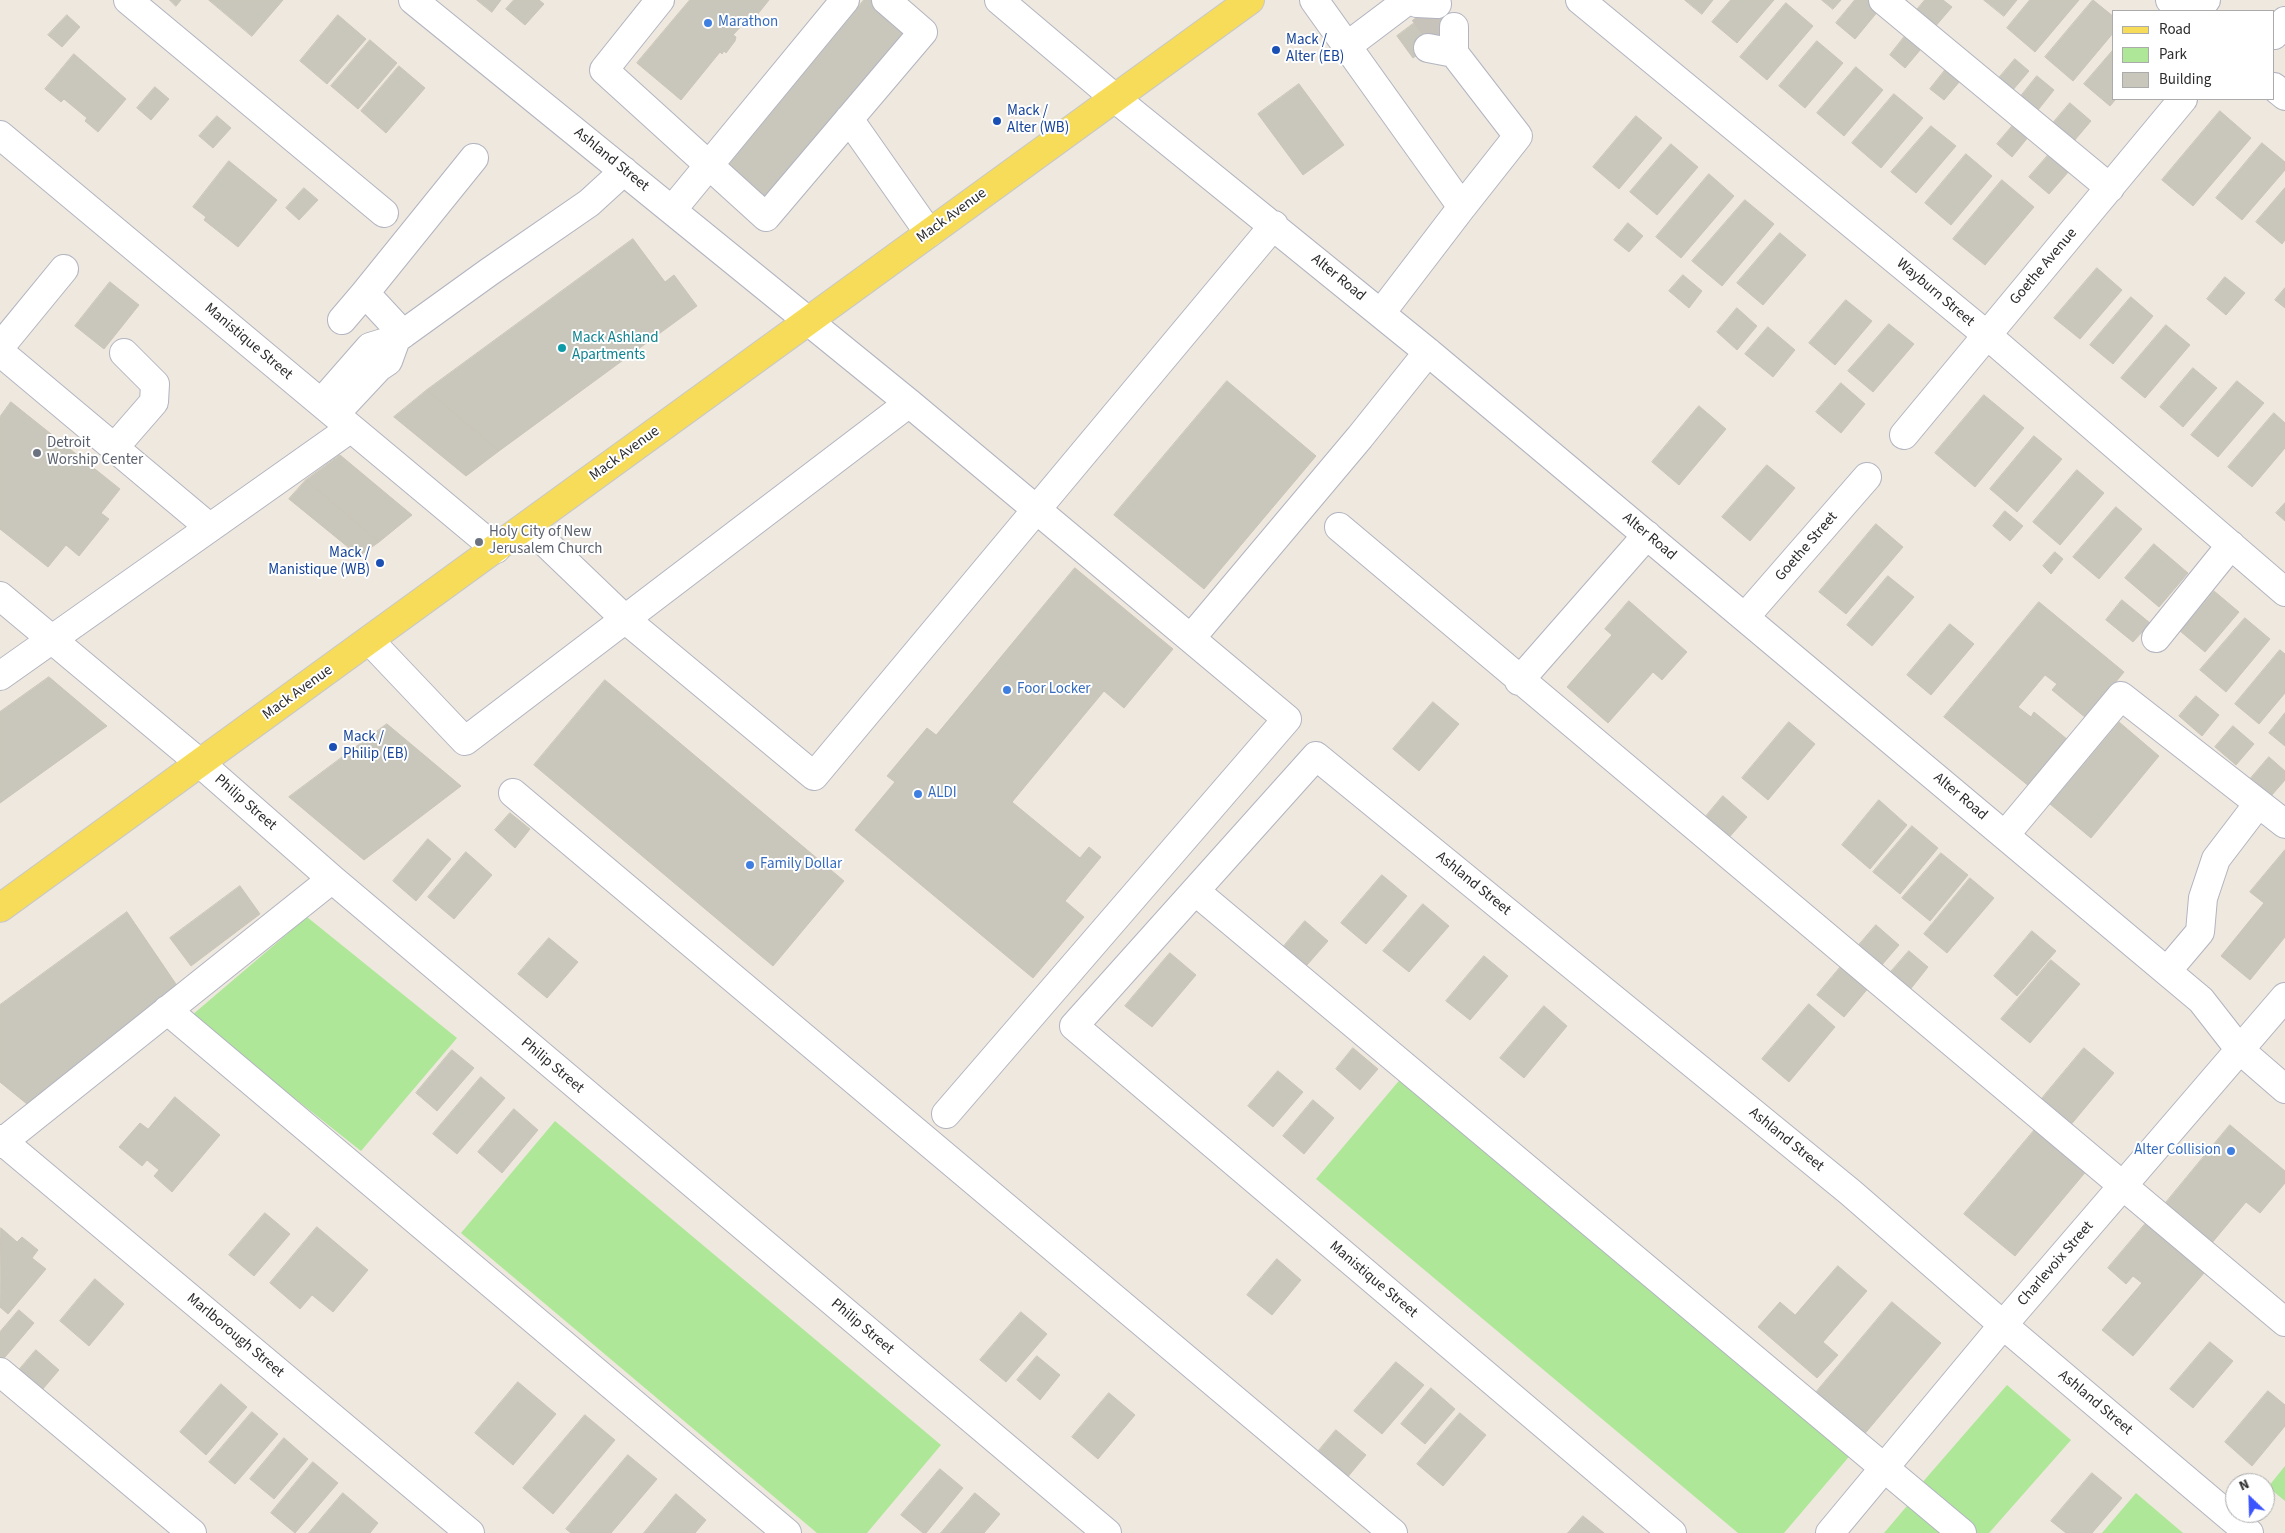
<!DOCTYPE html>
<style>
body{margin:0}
#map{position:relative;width:2285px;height:1533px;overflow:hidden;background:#eee8de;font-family:"Source Sans 3",sans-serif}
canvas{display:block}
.legend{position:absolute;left:2112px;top:10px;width:162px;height:90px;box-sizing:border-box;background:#fff;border:1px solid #ababab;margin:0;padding:6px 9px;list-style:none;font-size:15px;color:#2c2c2c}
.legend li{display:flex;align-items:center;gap:10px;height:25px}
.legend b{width:25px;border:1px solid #ababab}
.north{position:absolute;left:2225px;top:1473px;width:50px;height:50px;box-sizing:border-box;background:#fff;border:1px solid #ababab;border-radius:50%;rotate:336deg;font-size:14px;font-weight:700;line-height:20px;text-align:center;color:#2c2c2c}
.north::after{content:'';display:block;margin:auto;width:18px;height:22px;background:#3b54ff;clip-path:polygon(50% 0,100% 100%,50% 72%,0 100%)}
</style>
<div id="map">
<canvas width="2285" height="1533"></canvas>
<ul class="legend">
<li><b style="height:6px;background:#f7dc5a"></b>Road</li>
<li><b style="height:14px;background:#afe798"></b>Park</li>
<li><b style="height:14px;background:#c9c6bc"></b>Building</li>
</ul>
<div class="north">N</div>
</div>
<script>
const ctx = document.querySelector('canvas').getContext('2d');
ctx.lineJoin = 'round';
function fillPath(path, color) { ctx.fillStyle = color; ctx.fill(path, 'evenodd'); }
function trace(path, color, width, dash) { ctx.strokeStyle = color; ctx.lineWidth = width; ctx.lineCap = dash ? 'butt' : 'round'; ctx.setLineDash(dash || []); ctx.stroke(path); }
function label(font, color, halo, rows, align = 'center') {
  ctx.font = font + ' "Source Sans 3",sans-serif'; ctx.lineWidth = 4; ctx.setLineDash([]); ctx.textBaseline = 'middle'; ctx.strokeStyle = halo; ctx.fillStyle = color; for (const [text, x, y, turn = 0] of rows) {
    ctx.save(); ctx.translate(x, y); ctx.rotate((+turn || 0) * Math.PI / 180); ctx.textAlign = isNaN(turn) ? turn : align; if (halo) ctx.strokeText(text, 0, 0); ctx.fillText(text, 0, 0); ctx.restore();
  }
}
fillPath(new Path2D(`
 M307,917L457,1038L361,1151L191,1016Z
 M1403,1076L1853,1452L1784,1533H1738L1316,1179Z
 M555,1121L941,1445L867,1533H817L461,1233Z
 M2007,1385L2071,1440L1989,1533H1977L1921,1484Z
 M2285,1466V1501L2268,1487Z
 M2136,1493L2183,1533H2102Z
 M1912,1500L1951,1533H1884Z`), '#afe798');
const building = new Path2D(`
 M170,0H181L176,6Z
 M209,0H283L252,36Z
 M477,0H501L492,12Z
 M514,0H539L544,4L525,25L506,9Z
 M690,0H769L749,25L745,22L733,35L736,37L735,41L726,53L724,51L722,54L720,52L681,100L637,63Z
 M864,0H873L911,31L766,206L723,171Z
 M1685,0H1713L1702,14Z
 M1731,0H1774L1737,43L1712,22Z
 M1822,0H1841L1833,9Z
 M1855,0H1867L1879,10L1855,39L1836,23Z
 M1925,0H1943L1952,7L1934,28L1915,12Z
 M1984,0H2017L2004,16Z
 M2030,0H2079L2035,52L2007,28Z
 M2093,0L2114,17V32L2073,81L2045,57Z
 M1441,3L1457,25L1413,58L1397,36Z
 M1786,3L1813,26L1767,80L1740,57Z
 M67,15L80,27L62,47L48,35Z
 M338,15L366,39L327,84L300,61Z
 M1905,36L1921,49L1905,68L1890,55Z
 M370,40L397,63L358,109L331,86Z
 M1817,41L1843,63L1805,108L1779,86Z
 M2114,49V99H2116L2110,106L2084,84Z
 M74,54L126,99L98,132L85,121L87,118L64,99L61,102L45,89Z
 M2015,59L2029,71L2012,91L1998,79Z
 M399,66L425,88L386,133L361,111Z
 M1856,67L1883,90L1844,136L1817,113Z
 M1946,69L1960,81L1944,100L1930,89Z
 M2037,76L2054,90L2038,110L2021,96Z
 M1299,84L1344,145L1303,175L1258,114Z
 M155,87L169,99L151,120L137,108Z
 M1894,94L1923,118L1881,168L1852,143Z
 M2070,103L2091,121L2074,141L2053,123Z
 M2220,111L2251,138L2193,206L2162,180Z
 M217,116L231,128L213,148L199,136Z
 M1636,116L1662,138L1619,189L1593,167Z
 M2014,124L2029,136L2012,157L1997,144Z
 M1931,126L1956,146L1916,193L1891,172Z
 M2262,143L2285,162V170L2242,220L2216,198Z
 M1671,144L1698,167L1657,215L1630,192Z
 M2050,153L2070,170L2049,194L2029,177Z
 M1966,154L1992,176L1951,225L1925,203Z
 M229,161L277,200L238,247L204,220L206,217L193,207Z
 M1709,174L1734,196L1681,258L1656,237Z
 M2002,180L2034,207L1985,265L1953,239Z
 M304,188L318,200L299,220L286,208Z
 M2285,188V240L2282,244L2256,222Z
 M1745,200L1774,224L1722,286L1692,261Z
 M1628,223L1643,236L1629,252L1614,240Z
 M1780,233L1806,255L1763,305L1737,283Z
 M633,239L665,282L674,275L697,306L499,451L427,390Z
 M2097,268L2122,290L2080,339L2054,318Z
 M1683,275L1702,291L1689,308L1669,291Z
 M2225,277L2245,293L2226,315L2207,299Z
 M110,282L139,305L104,349L75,326Z
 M2285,288V308L2275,300Z
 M2131,297L2153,316L2113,364L2090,345Z
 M1846,300L1872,321L1835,365L1809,343Z
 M1737,308L1757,326L1737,350L1717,332Z
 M1889,324L1914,344L1873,392L1848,371Z
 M2166,325L2190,345L2145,398L2121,378Z
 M1768,327L1795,350L1773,377L1745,354Z
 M2193,368L2217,388L2183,427L2160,407Z
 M1227,381L1316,456L1204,589L1114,515Z
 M2237,381L2264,403L2218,457L2191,435Z
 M1841,383L1865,404L1841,433L1816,412Z
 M427,390L499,451L466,476L394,417Z
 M1984,395L2024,428L1975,487L1935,453Z
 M11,402L120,489L101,513L109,519L79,556L66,545L48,567L0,529V417Z
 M1699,406L1726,429L1679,485L1652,462Z
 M2274,413L2285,423V448L2252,487L2228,467Z
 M2034,436L2062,459L2017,512L1990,489Z
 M340,455L412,515L379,542L306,480Z
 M1767,465L1795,488L1750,541L1722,517Z
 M2077,470L2104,493L2060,545L2033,522Z
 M306,480L379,542L359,556L289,499Z
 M2285,503V521L2276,513Z
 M2116,507L2142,529L2099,579L2073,557Z
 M2005,511L2023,526L2010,541L1993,526Z
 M1876,524L1903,547L1846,614L1819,592Z
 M2154,544L2188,573L2159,607L2125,578Z
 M2055,552L2063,559L2051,574L2043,566Z
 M1075,568L1173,649L1124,708L1104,691L1012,802L1080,858L1089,847L1101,857L1065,901L1084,917L1033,978L855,830L895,782L887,776L927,728L936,735Z
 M1888,576L1914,597L1872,646L1847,625Z
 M2214,591L2239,612L2205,652L2180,631Z
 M2122,600L2150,623L2133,642L2106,620Z
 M1629,601L1687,652L1662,680L1653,672L1608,723L1567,687L1612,635L1605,629Z
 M2039,602L2124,672L2086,718L2052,690L2057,684L2045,675L2018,707L2031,717L2034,712L2068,740L2030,787L1944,717Z
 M2245,618L2270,639L2226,692L2200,670Z
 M1950,624L1974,644L1931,695L1907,675Z
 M2280,650L2285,654V693L2259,724L2235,704Z
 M49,677L107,726L0,803V712Z
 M605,680L844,881L773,966L534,765Z
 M2196,696L2219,715L2202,736L2179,716Z
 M1433,702L1459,724L1419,771L1393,749Z
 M2285,713V746L2269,733Z
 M1789,722L1815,744L1768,800L1742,778Z
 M2119,722L2159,756L2091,838L2050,804Z
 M387,724L461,786L364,860L289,797Z
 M2233,726L2254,744L2236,765L2215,747Z
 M2269,757L2285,771V780L2271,796L2251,778Z
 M1723,796L1747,817L1726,841L1702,821Z
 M1879,800L1907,825L1870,869L1842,845Z
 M510,813L530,829L515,848L495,830Z
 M1912,826L1938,848L1900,894L1873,872Z
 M428,839L451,859L416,901L393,881Z
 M2285,850V937L2250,980L2221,956L2264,903L2250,892Z
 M466,852L492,875L454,919L428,897Z
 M1941,853L1968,875L1930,921L1902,898Z
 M1382,875L1407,896L1366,944L1341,923Z
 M1970,878L1994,898L1947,953L1924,934Z
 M240,886L260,914L191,966L170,938Z
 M1423,904L1449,926L1409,972L1383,951Z
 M127,912L180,990L27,1104L0,1082V1005Z
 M1305,921L1328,941L1307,965L1284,946Z
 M1876,925L1899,945L1881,966L1858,946Z
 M2032,931L2056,951L2017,996L1994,976Z
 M549,938L578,962L547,998L518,974Z
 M1909,951L1928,967L1909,991L1889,974Z
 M1170,953L1196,975L1152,1027L1125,1006Z
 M1484,956L1508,976L1470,1020L1446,1001Z
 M2051,960L2080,984L2030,1043L2001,1019Z
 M1843,964L1870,986L1844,1017L1817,995Z
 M1809,1004L1835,1027L1789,1082L1762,1059Z
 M1544,1006L1567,1026L1524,1078L1500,1058Z
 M1353,1048L1378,1069L1360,1090L1336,1069Z
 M2084,1048L2114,1073L2069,1127L2039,1102Z
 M452,1050L474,1068L437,1111L416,1093Z
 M1278,1071L1303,1092L1273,1127L1248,1106Z
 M481,1077L505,1098L457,1154L433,1134Z
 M175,1097L220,1135L172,1192L154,1176L159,1170L147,1160L142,1166L119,1147L140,1123L148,1129Z
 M1313,1100L1334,1118L1304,1154L1283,1136Z
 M514,1109L538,1130L502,1173L478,1152Z
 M2230,1125L2285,1171V1183L2260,1213L2246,1202L2211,1244L2164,1205Z
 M2037,1127L2088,1169L2015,1256L1964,1214Z
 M265,1213L290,1234L254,1276L229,1255Z
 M2146,1223L2204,1273L2133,1356L2102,1330L2142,1283L2133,1276L2126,1284L2108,1268Z
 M317,1227L368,1270L333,1312L312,1295L300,1309L270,1283Z
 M1,1228L17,1242L22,1237L38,1250L32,1258L46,1269L8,1314L0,1307Z
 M1277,1259L1301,1280L1272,1315L1247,1295Z
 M1838,1266L1867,1291L1823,1342L1838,1355L1817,1378L1758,1327L1780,1302L1795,1315Z
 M95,1279L124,1304L89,1346L60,1321Z
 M1892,1302L1941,1343L1862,1437L1813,1396Z
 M19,1310L34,1323L0,1363V1332Z
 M1021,1312L1047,1334L1006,1382L980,1360Z
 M2210,1342L2233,1361L2193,1408L2170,1389Z
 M36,1350L59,1370L42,1390L19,1370Z
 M1037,1356L1060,1375L1040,1400L1017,1380Z
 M1396,1362L1424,1385L1382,1434L1354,1411Z
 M518,1382L556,1414L513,1465L475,1433Z
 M221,1384L247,1407L206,1455L180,1432Z
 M1431,1388L1455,1409L1425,1444L1401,1424Z
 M2268,1391L2285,1405V1426L2252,1466L2225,1442Z
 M1109,1393L1135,1415L1098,1459L1072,1437Z
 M252,1412L278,1434L235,1484L209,1462Z
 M1460,1413L1486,1435L1443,1486L1417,1464Z
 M585,1415L615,1440L553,1514L523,1488Z
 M1336,1430L1366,1455L1346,1479L1316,1454Z
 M284,1438L308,1459L274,1499L250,1479Z
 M628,1455L657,1479L611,1533H571L566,1529Z
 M313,1462L338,1483L295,1533L271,1513Z
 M940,1469L963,1488L926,1533H923L901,1515Z
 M2092,1473L2122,1498L2092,1533H2066L2051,1521Z
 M343,1493L378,1523L370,1533H309Z
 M975,1493L1000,1514L984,1533H941Z
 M676,1494L706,1520L695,1533H644Z
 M1583,1516L1604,1533H1568Z`);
fillPath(building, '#c9c6bc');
trace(building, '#cac5b7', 1);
trace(new Path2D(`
 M1423,12L1442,37`), '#c7c2ba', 28, [28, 14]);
const minor = new Path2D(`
 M128,0L384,213
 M413,0L909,403L1287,719L946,1114
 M660,0L604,70L766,217L923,32L886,0
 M999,0L1116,99L1428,352L2201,1000L2240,1050L2285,1089
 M1314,0L1462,207L1381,313
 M1580,0L1988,336L2285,592
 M1883,0L2110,188
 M2170,0L2184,11
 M1417,3L1437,4
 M2197,11L2206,0
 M1454,27V53
 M2274,35L2285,21
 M1347,46L1408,0
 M1428,48L1454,53L1518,136L1462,207
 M2274,87L2285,96
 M849,119L929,233
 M0,135L496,549
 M672,210L845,0
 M342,320L365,293
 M403,334L365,293L474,158
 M396,339L489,272L589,203L624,171
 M0,347L64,269
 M0,352L209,527
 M321,403L370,347L396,339L388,361L379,367L335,414
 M1904,435L2183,99
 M114,448L154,402L155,384L124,353
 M528,526L625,619L814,776L1274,225
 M1339,527L2285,1322
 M0,596L201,764L332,879L1107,1533
 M1745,617L1867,477
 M1191,638L1360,437L1428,352
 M2156,638L2231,545
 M370,641L465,741L909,403
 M0,676L351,428
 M1519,681L1647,535
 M513,793L1393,1533
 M2005,835L2121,696L2285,824
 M1195,891L1962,1533
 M2167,971L2200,932L2203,898L2216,859L2258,804
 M167,1010L787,1533
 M0,1139L470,1533
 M0,1144L332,879
 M0,1372L192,1533
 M1672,1533L1074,1026L1316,756L1850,1192L2003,1325L2249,1533
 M1830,1533L2003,1325L2285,997`);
const major = new Path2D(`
 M0,908L1250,0`);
trace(minor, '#b2b4c0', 30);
trace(major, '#c8c8c8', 30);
trace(minor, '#fff', 28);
trace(major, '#f7dc5a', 28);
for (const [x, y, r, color] of [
 [708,23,5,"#3f7fe0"],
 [1276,50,5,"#1a4fb4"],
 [997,121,5,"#1a4fb4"],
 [562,348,5,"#0f9aa8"],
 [37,453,5,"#6b7280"],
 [479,542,5,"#6b7280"],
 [380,563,5,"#1a4fb4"],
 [1007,690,5,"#3f7fe0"],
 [333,747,5,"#1a4fb4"],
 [918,794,5,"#3f7fe0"],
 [750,865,5,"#3f7fe0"],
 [2231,1151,5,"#3f7fe0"]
]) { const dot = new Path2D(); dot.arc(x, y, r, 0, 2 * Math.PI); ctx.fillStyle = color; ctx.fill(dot); trace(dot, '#fff', 2); }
label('15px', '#366cbe', '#fff', [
 ["Marathon",718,23],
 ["Foor Locker",1017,690],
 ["ALDI",928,794],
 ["Family Dollar",760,865],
 ["Alter Collision",2221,1151,"right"]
], 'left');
label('15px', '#164399', '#fff', [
 ["Mack /",1286,41],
 ["Alter (EB)",1286,58],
 ["Mack /",1007,112],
 ["Alter (WB)",1007,129],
 ["Mack /",370,554,"right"],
 ["Manistique (WB)",370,571,"right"],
 ["Mack /",343,738],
 ["Philip (EB)",343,755]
], 'left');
label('15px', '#2c2c2c', '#fff', [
 ["Ashland Street",611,160,39],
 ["Mack Avenue",952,216,-36],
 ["Goethe Avenue",2044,267,-50],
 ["Alter Road",1338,278,39],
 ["Wayburn Street",1935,293,40],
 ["Manistique Street",248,342,40],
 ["Mack Avenue",625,454,-36],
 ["Alter Road",1649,537,40],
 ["Goethe Street",1807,547,-49],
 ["Mack Avenue",298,693,-36],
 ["Alter Road",1960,797,40],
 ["Philip Street",245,803,41],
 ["Ashland Street",1473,884,39],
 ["Philip Street",552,1066,40],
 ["Ashland Street",1786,1140,39],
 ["Charlevoix Street",2056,1264,-49],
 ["Manistique Street",1373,1280,40],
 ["Philip Street",862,1327,40],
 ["Marlborough Street",235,1336,40],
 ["Ashland Street",2095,1403,40]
]);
label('15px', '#0d838f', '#fff', [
 ["Mack Ashland",572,339],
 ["Apartments",572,356]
], 'left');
label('15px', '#5b616d', '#fff', [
 ["Detroit",47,444],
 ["Worship Center",47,461],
 ["Holy City of New",489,533],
 ["Jerusalem Church",489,550]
], 'left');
</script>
